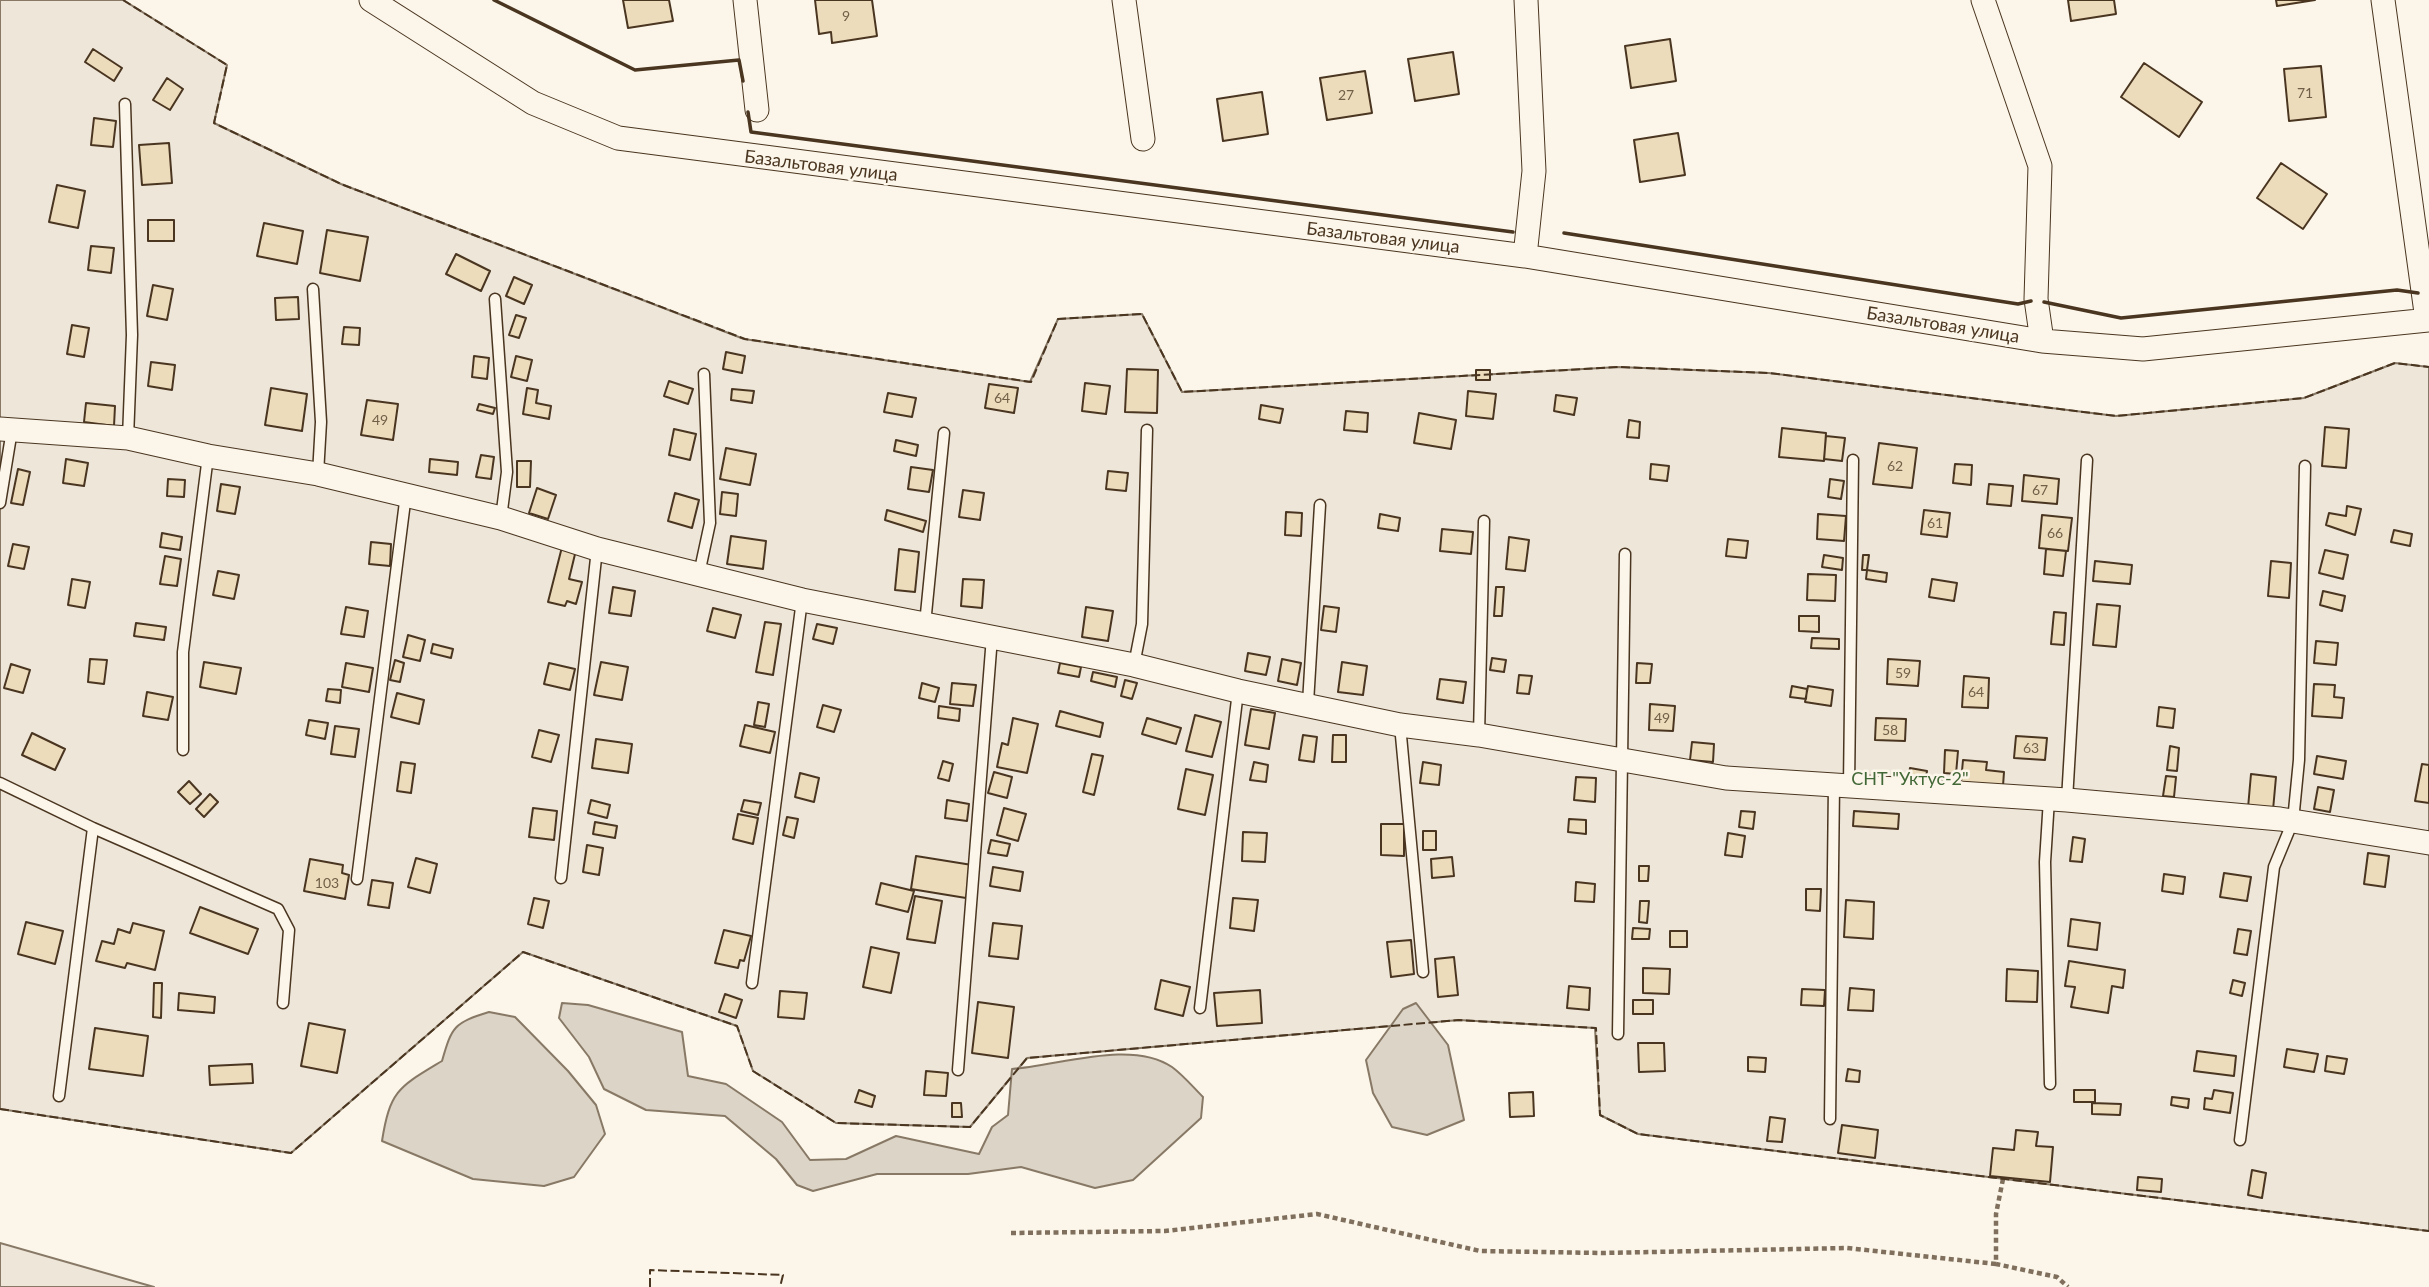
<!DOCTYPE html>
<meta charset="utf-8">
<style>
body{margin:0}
canvas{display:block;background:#fbf6e9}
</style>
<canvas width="2429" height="1287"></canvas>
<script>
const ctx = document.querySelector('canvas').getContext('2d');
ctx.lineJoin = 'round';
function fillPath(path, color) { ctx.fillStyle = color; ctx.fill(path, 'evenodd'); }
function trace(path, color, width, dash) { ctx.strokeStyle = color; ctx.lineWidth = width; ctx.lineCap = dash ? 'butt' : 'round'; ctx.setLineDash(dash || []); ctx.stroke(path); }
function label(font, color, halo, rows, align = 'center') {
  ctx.font = font + ' Lato,sans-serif'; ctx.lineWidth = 5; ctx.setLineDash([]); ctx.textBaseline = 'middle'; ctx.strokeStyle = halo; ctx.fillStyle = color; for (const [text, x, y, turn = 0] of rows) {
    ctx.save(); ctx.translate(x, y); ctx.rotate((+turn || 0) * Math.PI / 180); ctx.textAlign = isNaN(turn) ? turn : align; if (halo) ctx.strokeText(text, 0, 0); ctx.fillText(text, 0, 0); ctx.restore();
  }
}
const green = new Path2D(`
 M0,0H123L227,65L214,123L341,184L744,339L1030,382L1058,319L1142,314L1182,392L1618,367L1769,373L2116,416L2304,398L2395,363L2429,367V1231L1638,1134L1600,1115L1595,1028L1459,1020L1027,1058L970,1127L836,1123L753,1071L737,1026L523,952L291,1153L0,1109Z
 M0,1243L154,1287H0Z`);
fillPath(green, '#ede6d9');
trace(green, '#887966', 2);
const water = new Path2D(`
 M562,1003L588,1005L682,1032L688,1076L726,1084L782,1122L810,1160L846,1159L896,1136L979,1154L992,1127L1008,1115L1012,1069C1058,1066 1131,1039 1172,1067C1183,1075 1193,1087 1203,1097L1201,1118L1133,1180L1095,1188L1021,1167L968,1174H877L813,1191L797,1185L776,1159L725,1116L646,1110L604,1089L589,1057L559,1018Z
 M1416,1003L1448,1045L1464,1120L1427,1135L1392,1127L1373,1093L1366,1060L1403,1009Z
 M489,1012L515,1017L568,1071L596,1105L605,1134L574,1177L544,1186L473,1179L382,1141C390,1090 399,1087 442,1061C452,1026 454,1023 489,1012Z`);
fillPath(water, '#dcd4c6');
trace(water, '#887966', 2);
const building = new Path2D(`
 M623,0H669L673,21L628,28Z
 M815,0H872L877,36L832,43L831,32L819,34Z
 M2068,0H2114L2116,14L2071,21Z
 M2276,0H2315L2277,6Z
 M1670,39L1676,81L1631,88L1625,46Z
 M93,49L122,68L114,81L85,62Z
 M1453,52L1459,94L1415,101L1408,59Z
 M2144,63L2202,102L2179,137L2121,97Z
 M2321,66L2326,117L2289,121L2284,69Z
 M1365,71L1372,113L1327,120L1320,78Z
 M167,78L183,89L170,110L153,100Z
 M1262,92L1268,134L1223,141L1217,99Z
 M94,118L116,121L113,147L91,145Z
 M1678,133L1685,175L1640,182L1634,140Z
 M169,143L172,183L142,185L139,145Z
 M2281,163L2327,194L2303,229L2257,198Z
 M57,185L85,191L78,228L49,222Z
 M148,220H174V241H148Z
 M264,223L303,231L297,264L257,256Z
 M327,230L368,237L360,281L320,273Z
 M91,246L114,248L111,273L88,270Z
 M456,254L490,271L481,291L446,274Z
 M514,277L532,285L524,304L506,296Z
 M153,285L173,289L167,320L147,316Z
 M298,297L299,319L276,320L275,298Z
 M516,315L526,318L519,338L509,335Z
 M72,325L89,328L84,357L67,354Z
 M344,327L360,328L359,345L342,344Z
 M726,352L745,356L742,373L723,369Z
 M474,356L489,358L487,379L472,377Z
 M516,356L532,360L527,381L511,377Z
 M151,362L175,365L172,390L148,386Z
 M1127,369L1158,370L1157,413L1125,412Z
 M1476,370H1490V380H1476Z
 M669,381L693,389L688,404L664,396Z
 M1085,383L1110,386L1106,414L1082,411Z
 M989,384L1018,388L1014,413L985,408Z
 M271,388L307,394L302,431L265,425Z
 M527,388L538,390L536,403L551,406L549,419L523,414Z
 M732,389L754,391L752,403L731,400Z
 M1468,391L1496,394L1493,419L1466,416Z
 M888,393L916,398L912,417L884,412Z
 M1556,395L1577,398L1574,415L1554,411Z
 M367,400L398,404L393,440L361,435Z
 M86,403L115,406L114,426L84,422Z
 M479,404L495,408L493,414L477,410Z
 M1261,405L1283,409L1280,423L1259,419Z
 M1346,411L1368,413L1367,432L1344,430Z
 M1419,413L1456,420L1451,449L1414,443Z
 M1629,420L1640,422L1639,438L1627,437Z
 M2325,427L2349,429L2346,468L2322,466Z
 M1782,428L1826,433L1824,461L1779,457Z
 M674,429L696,434L690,460L669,455Z
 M1826,436L1845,438L1842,461L1824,459Z
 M896,440L918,445L916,456L894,451Z
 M1879,443L1917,448L1912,488L1873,484Z
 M726,448L756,454L750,485L720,479Z
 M481,455L494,457L491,479L476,477Z
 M66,459L88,463L84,486L63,483Z
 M430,459L458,462L457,475L429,472Z
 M517,461H531L530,487H517Z
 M1651,464L1669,466L1667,481L1650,479Z
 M1955,464L1972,465L1971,485L1953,483Z
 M911,467L933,470L929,492L908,489Z
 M18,469L30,472L23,505L11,503Z
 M1108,471L1128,473L1126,491L1106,489Z
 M2024,475L2059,479L2057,504L2022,501Z
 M168,479L185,480L184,497L167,496Z
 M1830,479L1844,481L1841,499L1828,497Z
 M221,484L240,487L235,514L217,511Z
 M1989,484L2013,486L2011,506L1987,504Z
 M537,488L556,495L548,519L529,513Z
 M963,490L984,493L980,520L959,517Z
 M722,492L738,494L736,516L720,514Z
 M675,493L699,500L692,528L668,521Z
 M2347,506L2361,509L2355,535L2326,525L2329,513L2346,516Z
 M887,510L926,521L923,532L885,520Z
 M1924,510L1950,513L1947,537L1921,534Z
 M1286,512L1302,513L1301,536L1285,535Z
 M1380,514L1400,518L1398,531L1378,528Z
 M1818,514L1846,516L1844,541L1817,539Z
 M2042,515L2072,518L2068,551L2039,548Z
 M1442,529L1473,532L1471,554L1440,551Z
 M2394,530L2412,534L2410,546L2391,542Z
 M162,533L182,537L180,550L160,547Z
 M731,536L766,541L763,569L727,564Z
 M1509,537L1529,540L1525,571L1506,569Z
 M1728,539L1748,541L1746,558L1726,556Z
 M371,542L391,544L390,566L369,564Z
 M13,544L29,547L24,569L8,566Z
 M562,547L576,550L569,579L582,582L576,604L567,601L565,606L548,602Z
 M899,549L919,552L915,592L895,590Z
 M2046,549L2066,551L2063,576L2044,574Z
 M2325,550L2348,555L2343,579L2319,573Z
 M1824,555L1843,558L1842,570L1822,567Z
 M1863,555H1869L1867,570H1862Z
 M165,556L181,559L177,586L160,584Z
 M2095,561L2132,565L2130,584L2093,581Z
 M2271,561L2291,563L2289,598L2268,596Z
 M1867,570L1887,573L1886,582L1866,579Z
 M218,571L239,575L234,599L213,595Z
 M1808,574L1836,575L1835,601L1807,600Z
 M72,579L90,582L85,608L68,605Z
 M963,579L984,580L982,608L961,606Z
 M1932,579L1957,583L1954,601L1929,597Z
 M613,587L635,591L631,616L609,613Z
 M1496,587H1504L1502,616H1494Z
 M2323,591L2345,596L2342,611L2320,605Z
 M2097,604L2120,606L2116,647L2093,645Z
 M1324,606L1339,608L1336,632L1321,630Z
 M346,607L368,611L364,637L341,634Z
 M1086,607L1113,611L1108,641L1082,637Z
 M713,608L741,615L735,638L707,631Z
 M2054,612L2066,613L2064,645L2051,644Z
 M1799,616H1819V632L1799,631Z
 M765,622L781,624L773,675L756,672Z
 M136,623L166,627L164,640L134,636Z
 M817,624L837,628L833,644L813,639Z
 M408,635L425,640L420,661L403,657Z
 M1812,638L1839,639V649L1811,648Z
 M2316,641L2338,643L2336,665L2314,663Z
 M433,644L453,649L451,658L431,653Z
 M1248,653L1270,657L1266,675L1245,671Z
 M1492,658L1506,660L1504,672L1490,670Z
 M90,659L107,660L104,684L88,682Z
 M1282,659L1301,663L1297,685L1278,681Z
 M1888,659L1920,661L1918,686L1887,684Z
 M395,660L404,663L400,682L390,680Z
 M204,662L241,668L236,694L200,687Z
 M601,662L628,667L622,700L594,695Z
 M1342,662L1367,666L1363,695L1338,692Z
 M346,663L373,668L369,692L342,687Z
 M549,663L575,669L570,690L544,684Z
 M1060,663L1081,667L1079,677L1058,673Z
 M1637,663L1652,664L1650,683H1636Z
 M11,664L30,670L23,693L4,688Z
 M1093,672L1117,677L1115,687L1091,681Z
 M1519,675L1532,676L1529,694L1517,693Z
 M1964,676L1989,678L1988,708L1962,707Z
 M1440,679L1466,682L1463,703L1437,699Z
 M1125,680L1137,683L1132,699L1121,696Z
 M922,683L939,688L935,702L919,698Z
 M952,683L976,685L973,706L950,704Z
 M2314,684L2335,685L2334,697L2344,698L2342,718L2312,716Z
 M1792,686L1807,689L1806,699L1790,697Z
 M1808,686L1833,690L1831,706L1805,702Z
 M328,689L341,690L340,703L326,701Z
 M147,692L173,697L168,720L143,716Z
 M397,693L424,700L419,724L391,717Z
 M758,702L769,704L765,727L754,725Z
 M1650,704L1675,706L1673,731L1649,730Z
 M823,705L841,710L834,732L817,727Z
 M939,706L960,709L959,721L938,718Z
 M2159,707L2175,709L2173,728L2157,726Z
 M1251,709L1275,713L1269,749L1245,745Z
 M1060,711L1103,723L1100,737L1056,726Z
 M1195,715L1221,722L1212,757L1186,751Z
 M1013,718L1038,724L1027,773L997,767L1002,743L1008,745Z
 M1147,718L1181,728L1176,744L1142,734Z
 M1876,718L1906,719L1905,741L1875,740Z
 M309,720L328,723L325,739L306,735Z
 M745,725L775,732L770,753L740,746Z
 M335,726L359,729L355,757L331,754Z
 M539,730L559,735L551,762L532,757Z
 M32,733L65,749L55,770L22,755Z
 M1303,735L1317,737L1314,762L1299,760Z
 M1333,735H1346V762H1332Z
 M2016,736L2047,738L2045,760L2014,758Z
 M596,739L632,744L628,773L592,768Z
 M1692,742L1714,744L1713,762L1690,760Z
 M2170,746L2179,748L2177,771L2167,770Z
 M1945,750L1958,751L1956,774L1944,773Z
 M1092,754L1103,756L1094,795L1083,792Z
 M2317,756L2346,761L2343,779L2314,774Z
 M1963,760L1987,762L1986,770L2004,772L2003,786L1961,782Z
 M943,761L953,764L949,781L938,778Z
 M401,762L415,764L411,793L397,791Z
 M1254,762L1268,765L1266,782L1250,780Z
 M1423,762L1441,765L1439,785L1420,783Z
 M2422,764L2429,765V803L2415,801Z
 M1910,768L1927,771L1925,783L1908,781Z
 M1186,769L1213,775L1205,815L1178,809Z
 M994,772L1012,777L1007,798L988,793Z
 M800,773L819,778L814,802L795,797Z
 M2251,774L2276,777L2273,810L2248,808Z
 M2166,776L2176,777L2174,797L2163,796Z
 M1576,777L1596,778L1595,802L1574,800Z
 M189,781L201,794L190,804L178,792Z
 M2318,787L2334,790L2330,812L2314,809Z
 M210,794L218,802L204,817L196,809Z
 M591,800L610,805L607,818L588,813Z
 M744,800L761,803L758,815L741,811Z
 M947,800L969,804L967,821L945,818Z
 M533,808L557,811L554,840L529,837Z
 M1004,808L1026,814L1018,841L997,835Z
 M1741,811L1755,812L1753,829L1739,827Z
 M1854,811L1899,814L1898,829L1853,826Z
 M738,814L758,818L753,844L733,839Z
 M787,817L798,819L794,838L783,835Z
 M1569,819L1586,820V834L1568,832Z
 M595,822L617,826L615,838L593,834Z
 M1381,824H1404V856L1381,855Z
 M1423,831H1436V850H1423Z
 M1243,832L1267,833L1265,862L1242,861Z
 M1728,833L1745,836L1742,857L1725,855Z
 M2073,837L2085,839L2082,862L2070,861Z
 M991,840L1010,844L1007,856L988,853Z
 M587,845L603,848L599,875L583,872Z
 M2368,853L2389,856L2385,887L2364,884Z
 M916,856L972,865L966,898L911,889Z
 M1452,857L1454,876L1432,878L1431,859Z
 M416,858L437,864L430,893L408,887Z
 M310,859L343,865L342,873L349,875L345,899L304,891Z
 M1639,866H1649L1648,881H1639Z
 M993,867L1023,872L1020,891L990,886Z
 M2224,873L2251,877L2247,901L2220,897Z
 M2164,874L2185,877L2183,894L2162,891Z
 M372,880L393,883L389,908L368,905Z
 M1576,882L1595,884L1594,902L1575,901Z
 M881,883L914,891L908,912L876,904Z
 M1806,889H1821L1820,911L1806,910Z
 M915,896L942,901L935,943L907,939Z
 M534,898L549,901L543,928L528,924Z
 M1233,898L1258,900L1254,931L1230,928Z
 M1846,900L1874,902L1873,939L1844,937Z
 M1640,901H1649L1647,923L1639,922Z
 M200,907L258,929L248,954L190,933Z
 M2071,919L2100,923L2097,950L2068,946Z
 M26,922L63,931L55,964L18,954Z
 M133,923L164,931L155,970L127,963L125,968L96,961L102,941L114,944L118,929L130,933Z
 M993,923L1022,926L1018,959L989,956Z
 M1633,928L1650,929L1649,939H1632Z
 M2238,929L2251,931L2247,955L2234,953Z
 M724,930L751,936L744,961L740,960L738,968L715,963Z
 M1670,931H1687V947H1670Z
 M1411,940L1414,974L1391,977L1387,942Z
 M871,947L899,953L891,993L863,987Z
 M1454,957L1458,995L1438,997L1435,959Z
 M2069,961L2125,970L2123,988L2112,986L2108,1013L2071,1007L2075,987L2065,986Z
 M1643,968L1670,969L1669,994L1643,993Z
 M2007,969L2038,971L2037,1002L2006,1001Z
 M1161,980L1190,987L1183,1016L1155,1009Z
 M2233,980L2245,983L2242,996L2230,993Z
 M154,983H162L161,1018L153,1017Z
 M1569,986L1590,988L1589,1010L1567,1008Z
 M1850,988L1874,990L1873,1011L1848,1010Z
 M1802,989L1825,990L1824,1006L1801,1005Z
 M1260,990L1262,1023L1217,1026L1214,993Z
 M780,991L807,993L804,1019L778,1017Z
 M179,993L215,997L214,1013L178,1010Z
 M725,994L742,1000L736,1018L719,1012Z
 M1633,1000H1653V1014H1633Z
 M978,1002L1014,1007L1008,1058L972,1053Z
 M309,1023L345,1030L337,1073L301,1066Z
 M95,1028L148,1036L143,1076L89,1069Z
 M1638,1043H1664L1665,1071L1639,1072Z
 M2287,1049L2318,1054L2314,1072L2284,1067Z
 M2197,1051L2236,1056L2234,1076L2194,1071Z
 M2327,1056L2347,1059L2344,1074L2325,1071Z
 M1748,1057L1766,1058L1765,1072L1748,1071Z
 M252,1064L253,1083L210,1085L209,1066Z
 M1848,1069L1860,1071L1859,1082L1846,1081Z
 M926,1071L948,1073L946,1096L924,1095Z
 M859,1090L875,1096L872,1107L855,1102Z
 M2074,1090H2095V1102H2074Z
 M2214,1090L2233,1093L2230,1113L2204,1109L2205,1098L2212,1099Z
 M1533,1092L1534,1116L1510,1117L1509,1093Z
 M2172,1097L2189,1099L2188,1108L2171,1105Z
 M952,1103H961L962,1117H952Z
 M2092,1103L2121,1104L2120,1115L2092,1114Z
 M1770,1117L1785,1119L1782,1142L1767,1141Z
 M1842,1125L1878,1130L1875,1158L1838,1153Z
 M2016,1130L2038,1132L2036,1146L2053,1147L2050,1182L1990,1176L1993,1148L2014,1150Z
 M2252,1170L2266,1173L2262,1198L2248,1195Z
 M2138,1177L2162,1179L2161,1192L2137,1190Z`);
fillPath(building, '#ecdcbc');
trace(building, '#4a3520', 2);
const service = new Path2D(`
 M125,104L132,335L128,438
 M313,289L321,422L318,474
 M495,299L507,472L501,518
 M0,503L12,430
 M699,574L710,523L704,374
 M925,624L944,433
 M1134,665L1142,624L1147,430
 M1308,703L1320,505
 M1400,725L1423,972
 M1479,735L1484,521
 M183,750V652L208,456
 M0,783L93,828L59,1096
 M1849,786L1853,460
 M2049,799L2045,862L2050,1084
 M2067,800L2087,460
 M93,828L278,909L289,930L283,1003
 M561,878L597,549
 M357,879L406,494
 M752,983L802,600
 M1200,1008L1238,691
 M1618,1034L1625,554
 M958,1070L992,637
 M1830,1119L1834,785
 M2240,1140L2274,867L2293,821L2299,760L2305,466`);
const minor = new Path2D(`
 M371,0L533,103L618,138L1525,256L2042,341L2143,349L2429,320
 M745,0L757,110
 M1124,0L1143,139
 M1983,0L2040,166L2036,299L2042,341
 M2383,0L2427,320
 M1525,256L1534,171L1526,0
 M0,429L128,438L208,456L318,474L501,518L597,549L802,600L1134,665L1238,691L1400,725L1479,735L1726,778L2067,800L2280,819L2429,843`);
trace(service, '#4a3520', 13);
trace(minor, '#4a3520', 25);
trace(new Path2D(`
 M2003,1179L1996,1214V1264L2057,1277L2068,1287
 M1011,1233L1165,1231L1317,1214L1480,1251L1603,1253L1847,1248L1996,1264`), '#7f6f5c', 4.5, [5, 3.5]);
trace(service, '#fbf6e9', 10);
trace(minor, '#fbf6e9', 23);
trace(new Path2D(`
 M123,0L227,65L214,123L341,184L745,339L1031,382L1058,319L1142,314L1182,392L1618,367L1769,373L2116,416L2304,398L2395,363L2429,367
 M0,1109L291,1153L523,952L737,1026L753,1071L836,1123L970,1127L1027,1058L1459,1020L1596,1028L1600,1115L1638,1134L2429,1231
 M650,1287V1270L783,1275L780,1287`), '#4a3520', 2, [9, 3.5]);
trace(new Path2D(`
 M494,0L635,70L739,60L743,81
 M748,112L751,132L1513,232
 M1564,233L2018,304L2031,301
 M2044,302L2121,318L2397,290L2418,293`), '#4a3520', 3.5);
label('14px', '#725f47', null, [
 ["9",846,16],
 ["71",2305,93],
 ["27",1346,95],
 ["64",1002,398],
 ["49",380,420],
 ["62",1895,466],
 ["67",2040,490],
 ["61",1935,523],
 ["66",2055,533],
 ["59",1903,673],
 ["64",1976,692],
 ["49",1662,718],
 ["58",1890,730],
 ["63",2031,748],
 ["103",327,883]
]);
label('18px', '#4a3520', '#fbf6e9', [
 ["Базальтовая улица",821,166,7],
 ["Базальтовая улица",1383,238,7],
 ["Базальтовая улица",1943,325,9]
]);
label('18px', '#436837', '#fbf6e9', [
 ["СНТ \"Уктус-2\"",1910,779]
]);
</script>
